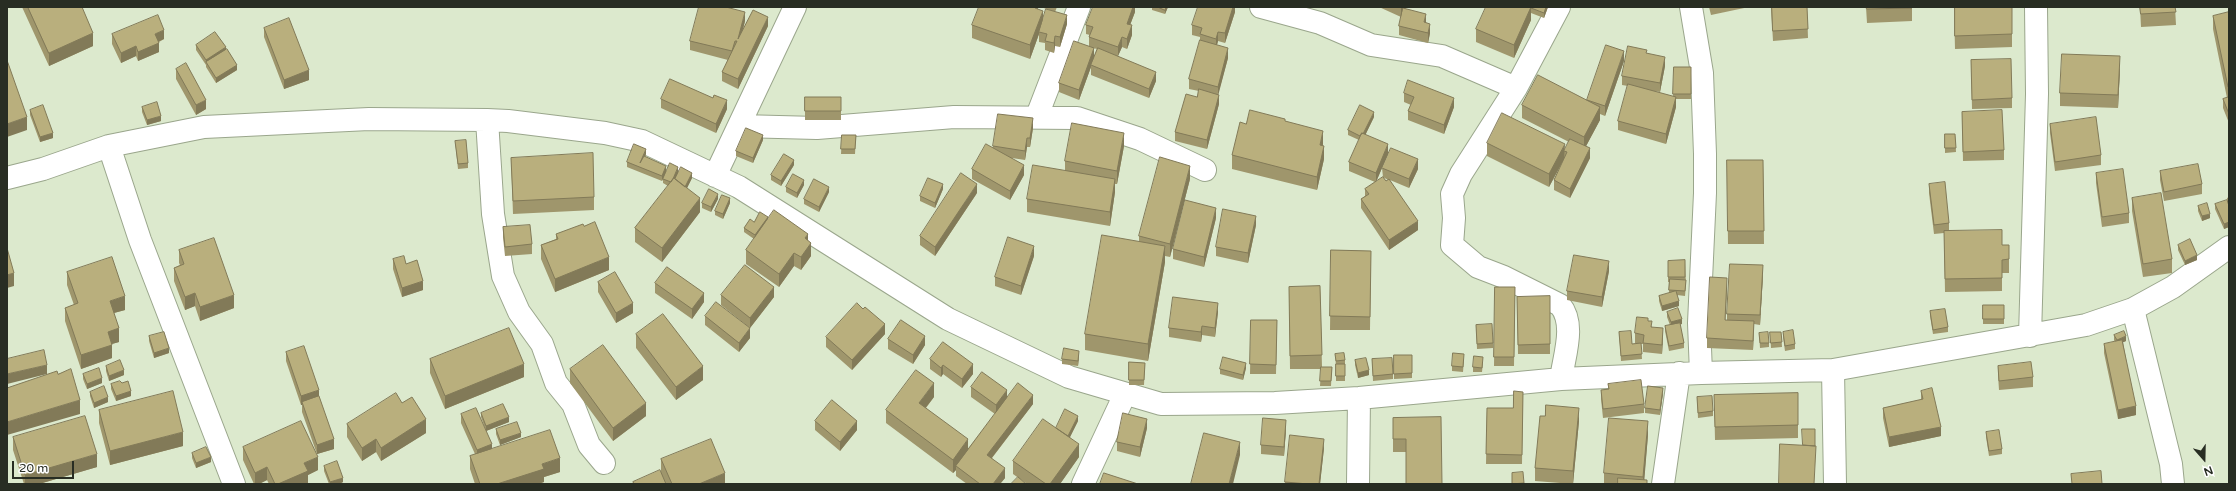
<!DOCTYPE html>
<style>
body{margin:0}
#map{position:relative;width:2236px;height:491px;overflow:hidden;background:#dce9cd;font-family:"Varela Round",sans-serif}
canvas{display:block}
.frame{position:absolute;inset:0;border:8px solid #282d23;pointer-events:none}
.north{position:absolute;left:2184px;top:439px;width:40px;height:40px;-webkit-text-stroke:3px #fff;paint-order:stroke;rotate:160deg;font-size:11px;font-weight:700;line-height:16px;text-align:center;color:#282d23}
.north::after{content:'';display:block;margin:auto;width:14px;height:18px;background:#282d23;clip-path:polygon(50% 0,100% 100%,50% 72%,0 100%)}
.scale{position:absolute;left:12px;top:461px;width:62px;height:18px;box-sizing:border-box;border:2px solid #282d23;border-top:0;padding-left:5px;font-size:12px;line-height:14px;white-space:nowrap;color:#282d23;-webkit-text-stroke:3px #fff;paint-order:stroke}
</style>
<div id="map">
<canvas width="2236" height="491"></canvas>
<div class="frame"></div>
<div class="north">N</div>
<div class="scale">20 m</div>
</div>
<script>
const ctx = document.querySelector('canvas').getContext('2d');
ctx.lineJoin = 'round';
function trace(path, color, width, dash) { ctx.strokeStyle = color; ctx.lineWidth = width; ctx.lineCap = dash ? 'butt' : 'round'; ctx.setLineDash(dash || []); ctx.stroke(path); }
function fillPath(path, color) { ctx.fillStyle = color; ctx.fill(path, 'evenodd'); }
const minor = new Path2D(`
 M1261,7L1320,23L1371,45L1442,56L1516,88
 M1559,7L1516,88L1461,174L1452,194L1454,218L1452,245L1478,267L1504,277L1560,305C1576,324 1564,356 1561,379
 M1691,7L1702,73L1705,154V193L1699,323L1701,373
 M1037,116L1079,7
 M487,120L493,214L503,276L519,312L542,344L556,383L573,404L589,445L604,463
 M740,126L817,128L954,117L1077,118L1140,139L1205,170
 M109,146L140,240L234,484
 M715,176L795,7
 M7,178L43,169L109,146L204,127L369,119L487,120L508,121L605,133L642,141L739,187L948,319L1069,377L1161,404L1275,403L1359,398L1561,379L1701,373L1833,370L2086,325L2133,309L2173,287L2229,247
 M2133,309L2171,464L2173,484
 M2030,336L2037,94L2036,7
 M1833,370L1835,484
 M1083,484L1125,394
 M1358,484L1359,398
 M1663,484L1679,373`);
trace(minor, '#9aa68c', 24);
trace(minor, '#fff', 22);
fillPath(new Path2D(`
 M22,7H82L93,46L49,66Z
 M1038,7V10L1043,20L1067,24L1060,47L1055,46L1054,53L1045,50V43L1039,42V34L1030,59L972,38V25Z
 M1041,7H1057L1055,12Z
 M1135,7V12L1130,25L1132,35L1127,49L1122,47L1118,56L1156,81L1149,98L1091,75V67L1079,100L1059,92V83L1089,46V37L1090,35L1086,34V25ZM1093,48L1097,49L1094,57Z
 M1152,7H1168L1165,14L1152,10Z
 M1235,7V12L1225,43L1218,41L1217,45L1228,58L1218,94L1219,104L1207,149L1175,141V132L1197,97L1199,91L1189,89V79L1200,41V37L1192,35V25Z
 M1379,7H1406L1405,9L1426,22L1430,33L1428,43L1399,35V26L1401,17Z
 M1532,7H1548L1544,18L1531,13V20L1514,58L1476,42V29Z
 M1709,7H1749L1711,15Z
 M1771,7H1807L1808,38L1773,41Z
 M1866,7H1912V21L1867,23Z
 M1954,7H2012V47L1955,49Z
 M2140,7H2175L2176,25L2141,27Z
 M2229,12V123L2223,108V99L2227,98L2213,29V16Z
 M745,21L743,30L768,26L738,89L722,81V72L728,60L690,50V41Z
 M264,28L309,80L284,89L264,37Z
 M112,34L164,39L159,42V52L138,61L136,56L121,63L112,44Z
 M196,45L226,50L237,70L216,83L206,67V65L196,50Z
 M1647,53L1665,66L1660,92L1654,91L1673,97L1674,67H1691V99H1676V107L1666,144L1618,130V121L1628,86L1622,85V76Z
 M1971,60L2012,98V108L1972,109Z
 M1624,61L1605,116L1600,114V120L1586,146L1590,158L1570,198L1554,190V180L1564,159L1549,187L1487,156V143L1565,150L1569,142L1522,118V105L1587,100Z
 M176,69L206,109L196,115L176,79Z
 M2120,69L2118,108L2060,106V93Z
 M1404,93L1454,107L1444,134L1408,120V111L1411,105L1404,102Z
 M805,97H841V120H805Z
 M661,99L727,109L716,133L661,108Z
 M142,107L161,121L147,125L142,112Z
 M30,110L53,138L40,142L30,115Z
 M1962,112L2004,150V160L1963,161Z
 M1374,117L1365,135L1388,154L1376,182L1383,177L1382,168L1418,169L1409,188L1390,180L1418,230L1389,250L1361,208V199L1365,196V189L1375,182L1349,171V162L1359,140L1348,135V130ZM1383,177L1388,180L1386,181Z
 M1285,121L1323,144V146L1324,159L1317,190L1232,169V155L1246,124Z
 M2050,124L2101,155V165L2055,171L2050,133Z
 M1033,128L1030,147H1027L1025,160L1012,158L1024,175L1010,200L972,179V169L993,148V146Z
 M1945,134H1955L1956,152L1945,153Z
 M842,135H856L855,154H841Z
 M763,140L753,163L736,156V151Z
 M455,141L468,163V168L458,169Z
 M1124,146L1117,184H1115V192L1110,226L1027,212V199L1065,171V161Z
 M646,154L645,157L666,171L678,172L692,178L687,188L700,212L662,262L635,242V228L668,186L663,183V179L662,181L627,167V162Z
 M511,158L594,197V210L513,214Z
 M1727,160H1763L1764,244H1728Z
 M794,165L781,186L771,180V175Z
 M2160,171L2202,184V194L2164,201L2160,180Z
 M2096,173L2129,213V223L2102,227L2096,183Z
 M1190,179L1170,257L1165,256V262L1148,361L1085,350V334L1139,241V236Z
 M1929,184L1949,223V231L2002,245L2009,259V273H2002V291L1945,292L1944,233L1934,234L1929,193Z
 M804,185L797,198L786,192V187Z
 M943,189L935,208L920,201V196Z
 M829,192L819,212L804,204V199Z
 M977,193L935,256L920,245V236Z
 M2229,197V227L2224,229L2215,209V204L2227,202V198Z
 M2132,198L2172,259V273L2143,277L2132,211Z
 M718,199L711,212L702,208V203Z
 M730,203L723,219L715,215V211Z
 M2198,206L2210,218L2202,221L2198,211Z
 M1216,218L1204,267L1173,259V249Z
 M768,220L808,240L811,256L801,270L794,266L779,287L746,264V250L754,239L744,232V228L754,222Z
 M1256,225L1248,263L1216,256V247Z
 M503,227L532,244V254L505,256L503,237Z
 M556,234L609,270L555,292L541,259V245L556,239Z
 M2178,245L2197,260L2185,265L2178,250Z
 M179,250L234,308L200,321L195,306L185,310L174,281V268L180,265L179,263Z
 M1331,250L1371,251L1370,330H1330Z
 M1034,256L1021,295L995,286V277Z
 M393,259L406,264L423,290L402,297L393,269Z
 M1685,260L1686,285L1685,296L1677,295L1679,306L1662,311L1659,301V296L1669,293V282H1668V261Z
 M1609,271L1602,307L1567,300V291Z
 M67,272L125,310L114,313L119,342L112,344V358L81,369L65,321V308L74,305L67,285Z
 M1763,275L1760,325L1754,324L1753,350L1707,348V338L1727,287L1725,320H1727V314Z
 M598,282L633,313L616,323L598,292Z
 M655,283L704,302L692,319L655,293Z
 M1320,286L1322,367H1332L1331,386H1320L1321,369H1290L1289,287Z
 M1495,287H1515L1514,366H1494Z
 M721,295L774,297L750,328L721,305Z
 M1550,296V354H1518L1517,297Z
 M1983,305H2004V324H1983Z
 M1930,311L1948,327V332L1933,334L1930,316Z
 M1218,312L1215,337L1202,335L1201,342L1169,337V328Z
 M1667,312L1682,324H1680L1684,343V348L1669,351L1665,331V326L1670,325L1667,317Z
 M705,316L750,338L739,352L705,325Z
 M1251,320H1277L1276,374H1250Z
 M1648,321L1652,327L1663,338L1662,354L1643,352V344H1641L1642,359L1621,361L1619,332L1632,344L1638,343H1635V333Z
 M1476,325L1493,343V348L1477,349Z
 M1770,332H1781L1782,347L1771,348Z
 M1783,332L1795,344V349L1785,351L1783,337Z
 M1759,333L1769,343V347L1760,348Z
 M636,334L703,380L676,400L636,348Z
 M885,334L852,370L826,347V337Z
 M2114,335L2126,341L2123,342L2136,415L2118,419L2104,353V344L2115,342L2114,340Z
 M149,336L169,353L154,358L149,341Z
 M888,339L925,345L913,364L888,349Z
 M286,352L319,398L334,449L317,454L302,412V405H301L286,361Z
 M1335,354L1345,360V381H1336V366Z
 M1394,355H1412V378L1394,379Z
 M1079,356L1078,366L1062,364V359Z
 M430,359L524,377L445,409L430,373Z
 M930,359L973,374L962,388L943,374L941,377L930,369Z
 M1372,359L1393,374V379L1373,381Z
 M1464,359L1463,372L1452,371V366Z
 M1355,360L1369,375L1358,378L1355,365Z
 M1129,362L1145,363L1144,385H1129Z
 M1483,362L1482,372H1473V367Z
 M106,366L124,375L109,381L106,371Z
 M1998,366L2033,377V387L1999,390L1998,375Z
 M1246,368L1243,380L1220,374V369Z
 M570,369L646,416L613,441L570,383Z
 M83,374L102,383L87,389L83,379Z
 M122,383L131,396L116,401L111,389V384Z
 M1608,384L1644,404V413L1603,418L1601,399V390L1608,389Z
 M971,387L1033,404L992,458L1005,478L1000,484H967L956,476V470L953,473L886,423V410L934,397L926,408L968,449L995,414L971,397Z
 M1921,391L1941,436L1889,447L1883,418V408L1921,400Z
 M90,392L108,402L94,408L90,396Z
 M1523,392L1522,464H1486L1487,408H1513Z
 M1663,393L1660,415L1645,413V408Z
 M1798,393V438L1715,440L1714,395Z
 M1697,397L1713,411V416L1698,418Z
 M402,403L426,433L381,461L376,452L362,461L347,437V424Z
 M99,410L183,446L110,465L99,423Z
 M481,413L509,422L486,431L481,417Z
 M461,414L492,449L560,472L544,477V482L538,484H475L470,469V456L475,454L461,423Z
 M1545,416L1579,421L1573,484L1535,481V468Z
 M1441,417L1406,452H1393V418Z
 M815,421L857,430L840,451L815,430Z
 M1078,421L1070,437L1079,457L1060,484H1027L1013,474V461L1056,428Z
 M1147,428L1140,457L1117,451V442Z
 M496,429L521,437L500,445L496,434Z
 M1286,429L1284,456L1261,454V445Z
 M1986,432L2002,449V454L1989,456L1986,437Z
 M1648,435L1644,479L1647,484H1604V473Z
 M13,437L97,467L39,484H24L13,450Z
 M243,447L318,470L308,475V484H269L267,480L259,484H254L243,460Z
 M1324,448L1320,484H1285V482Z
 M192,453L211,462L196,468L192,458Z
 M661,459L725,484H633V482L661,472Z
 M324,466L343,482L339,484H329L324,471Z`), '#9f966c');
fillPath(new Path2D(`
 M1035,7H1038V10L1035,8Z
 M1133,7H1135V12L1127,33V24Z
 M1166,7H1168L1165,14V10Z
 M1233,7H1235V12L1225,43V33Z
 M1402,7H1406L1401,17V8Z
 M1531,7V20L1514,58V45Z
 M1546,7H1548L1544,18V13Z
 M1043,11V24L1039,32V34L1030,59V45Z
 M745,12V21L738,48V39Z
 M1426,14V23L1424,22Z
 M1067,15V24L1060,47V37Z
 M768,17V26L738,89V79Z
 M1430,24V33L1428,43V33Z
 M1132,25V35L1127,49V39Z
 M164,30V39L155,43V34Z
 M1218,32V41L1216,48V39Z
 M93,33V46L49,66V53Z
 M1055,36V46L1054,53V43Z
 M1122,37V47L1118,56V47Z
 M159,43V52L138,61V52Z
 M136,46V56L121,63V53Z
 M226,47V52L206,62V65V60Z
 M1094,48V58L1091,65V67L1079,100V90Z
 M1228,48V58L1218,96V87Z
 M1624,51V61L1605,116V106Z
 M2120,56V69L2118,108V95Z
 M1665,57V66L1660,92V83Z
 M237,65V70L216,83V78Z
 M309,70V80L284,89V80Z
 M1156,72V81L1149,98V89Z
 M2229,86V100H2228V87Z
 M1219,95V104L1207,149V140Z
 M1676,97V107L1666,144V134Z
 M1454,98V107L1444,134V125Z
 M206,100V109L196,115V105Z
 M727,100V109L716,133V124Z
 M1600,107V120L1584,150V137Z
 M1374,112V117L1362,142V137Z
 M161,116V121L147,125V120Z
 M27,117V130L7,137V124Z
 M1033,118V128L1030,147V138Z
 M1323,131V144L1320,158V145Z
 M53,133V138L40,142V137Z
 M1124,133V146L1117,184V171Z
 M763,135V140L753,163V158Z
 M1027,138V147L1025,160V151Z
 M1388,144V154L1376,182V173Z
 M1565,144L1564,159L1549,187V174Z
 M1324,146V159L1317,190V177Z
 M1590,148V158L1570,198V189Z
 M646,149V154L640,168V163Z
 M1418,159V169L1409,188V179Z
 M794,160V165L781,186V181Z
 M1024,165V175L1010,200V191Z
 M666,166V171L662,181V176Z
 M1190,166V179L1170,257V244Z
 M678,167V172L672,187V182Z
 M692,173V178L685,192V187Z
 M1115,179V192L1110,226V212Z
 M804,180V185L797,198V193Z
 M943,184V189L935,208V203Z
 M977,184V193L935,256V247Z
 M829,187V192L819,212V207Z
 M718,194V199L711,212V207Z
 M700,198V212L662,262V248Z
 M730,198V203L723,219V214Z
 M1216,208V218L1204,267V257Z
 M2210,214V218L2202,221V216Z
 M1256,216V225L1248,263V253Z
 M768,217V222L755,240V235Z
 M1418,221V230L1389,250V240Z
 M2229,222V227L2224,229V224Z
 M808,234V247L805,238Z
 M811,243V256L801,270V257Z
 M1034,246V256L1021,295V286Z
 M1165,246V262L1148,361V344Z
 M794,253V266L779,287V274Z
 M2197,255V260L2185,265V261Z
 M609,257V270L555,292V279Z
 M1609,261V271L1602,307V297Z
 M1763,265V275L1760,325V315Z
 M14,273V286L7,288V275Z
 M1727,278V287L1725,329V320Z
 M423,281V290L402,297V288Z
 M774,287V297L750,328V318Z
 M195,293V306L185,310V297Z
 M704,293V302L692,319V309Z
 M234,295V308L200,321V307Z
 M125,296V310L110,314V301Z
 M1679,301V306L1662,311V306Z
 M633,303V313L616,323V313Z
 M1218,303V312L1215,337V328Z
 M1682,319V324L1671,327V322Z
 M1754,321V331L1753,350V341Z
 M885,324V334L852,370V360Z
 M1202,326V335L1201,342V332Z
 M119,328V342L108,345V332Z
 M750,328V338L739,352V343Z
 M1663,328V338L1662,354V345Z
 M925,336V345L913,364V355Z
 M2126,336V341L2117,345V340Z
 M112,345V358L81,369V355Z
 M169,348V353L154,358V353Z
 M1079,351V356L1078,366V361Z
 M1246,363V368L1243,380V375Z
 M524,364V377L445,409V396Z
 M973,364V374L962,388V379Z
 M47,365V374L7,384V374Z
 M943,365V374L941,377V368Z
 M703,366V380L676,400V387Z
 M124,370V375L109,381V376Z
 M1369,370V375L1358,378V373Z
 M102,378V383L87,389V384Z
 M934,383V397L919,416V403Z
 M1663,388V393L1660,415V410Z
 M319,390V399L302,402V405H301V396Z
 M1007,390V400L996,415V405Z
 M131,391V396L116,401V396Z
 M1033,395V404L987,464V455Z
 M108,397V402L94,408V403Z
 M80,400V414L7,435V422Z
 M646,403V416L613,441V428Z
 M2136,406V415L2118,419V410Z
 M1579,408V421L1573,484V471Z
 M1078,416V421L1068,441V436Z
 M509,417V422L486,431V426Z
 M426,419V433L381,461V448Z
 M1147,419V428L1140,457V447Z
 M1286,420V429L1284,456V447Z
 M857,421V430L840,451V442Z
 M1648,421V435L1644,484H1643V477Z
 M1941,427V436L1889,447V437Z
 M183,432V446L110,465V451Z
 M521,433V437L500,445V440Z
 M334,439V449L317,454V445Z
 M376,439V452L362,461V448Z
 M968,439V453L956,466V470L953,473V460Z
 M1324,439V448L1320,484H1319Z
 M1240,442V455L1233,484H1229Z
 M492,444V453L477,460V450Z
 M1079,444V457L1060,484H1050Z
 M97,454V467L39,484H25V475Z
 M211,457V462L196,468V463Z
 M318,457V470L308,475V484H278L304,463Z
 M560,458V472L544,477V482L538,484H497L542,464Z
 M267,467V480L259,484H255V473Z
 M1005,468V478L1000,484H993Z
 M725,473V484H699Z
 M343,478V482L339,484H330V482Z`), '#827a58');
const building = new Path2D(`
 M28,7H82L93,33L49,53Z
 M699,7H726L745,12L738,39L753,10L768,17L738,79L722,72L737,41H735L732,51L690,41Z
 M979,7H1035V8L1043,11L1030,45L972,25Z
 M1093,7H1133L1127,24L1132,25L1127,39L1122,37L1118,47L1089,37L1093,27L1086,25Z
 M1158,7H1166L1165,10Z
 M1198,7H1233L1225,33L1218,32L1216,39L1200,34L1202,28L1192,25Z
 M1486,7H1531L1514,45L1476,29Z
 M1532,7H1546L1544,13L1531,8Z
 M1772,7H1807L1808,29L1773,31Z
 M1866,7H1912V8L1867,9Z
 M1955,7H2012V34L1955,36Z
 M2140,7H2175L2176,12L2141,14Z
 M1403,8L1426,14L1424,22L1430,24L1428,33L1399,26Z
 M1046,9L1067,15L1060,37L1055,36L1054,43L1045,41L1047,34L1039,32Z
 M2229,12V86L2228,87L2213,16Z
 M158,15L164,30L155,34L159,43L138,52L136,46L121,53L112,34Z
 M289,18L309,70L284,80L264,28Z
 M215,32L226,47L206,60L196,45Z
 M1200,40L1228,48L1218,87L1189,79Z
 M1074,41L1094,48L1079,90L1059,83Z
 M1606,45L1624,51L1605,106L1587,100Z
 M1628,46L1647,50L1646,53L1665,57L1660,83L1622,76Z
 M1098,48L1156,72L1149,89L1091,65Z
 M227,49L237,65L216,78L206,62Z
 M2062,54L2120,56L2118,95L2060,93Z
 M2011,59L2012,98L1972,100L1971,60Z
 M8,63L27,117L7,124V64Z
 M186,63L206,100L196,105L176,69Z
 M1674,67H1691V94H1673Z
 M1538,75L1600,107L1584,137L1522,105Z
 M670,79L713,98L714,95L727,100L716,124L661,99Z
 M1408,80L1454,98L1444,125L1408,111L1414,97L1404,93Z
 M1628,84L1676,97L1666,134L1618,121Z
 M1199,89L1219,95L1207,140L1175,132L1186,94L1197,97Z
 M805,97H841V111H805Z
 M2229,97V114L2223,99Z
 M157,102L161,116L147,120L142,107Z
 M43,105L53,133L40,137L30,110Z
 M1360,105L1374,112L1363,134L1362,133L1360,136L1348,130Z
 M1250,110L1285,119V121L1323,131L1320,145L1324,146L1317,177L1232,155L1240,122L1246,124Z
 M2002,110L2004,150L1963,152L1962,112Z
 M1502,113L1565,144L1549,174L1487,143Z
 M998,114L1033,118L1030,138H1027L1025,151L993,146Z
 M2096,117L2101,155L2055,162L2050,124Z
 M1072,123L1124,133L1117,171L1065,161Z
 M746,128L763,135L753,158L736,151Z
 M1362,133L1388,144L1376,173L1349,162Z
 M1945,134H1955L1956,148H1945Z
 M842,135H856L855,149H841Z
 M1570,139L1590,148L1570,189L1554,180L1567,152L1564,151Z
 M466,140L468,163L458,164L455,141Z
 M634,144L646,149L640,163L644,156L666,166L662,176L627,162Z
 M986,144L1024,165L1010,191L972,169Z
 M1391,148L1418,159L1409,179L1382,168Z
 M593,153L594,197L513,201L511,158Z
 M784,154L794,160L781,181L771,175Z
 M1160,157L1190,166L1170,244L1139,236Z
 M1727,160H1763L1764,231H1728Z
 M670,163L678,167L673,179L671,182L663,179Z
 M2198,164L2202,184L2164,192L2160,171Z
 M1033,165L1115,179L1110,212L1027,199Z
 M681,167L692,173L685,187L675,179Z
 M2123,169L2129,213L2102,217L2096,173Z
 M961,173L977,184L935,247L920,236Z
 M793,174L804,180L797,193L786,187Z
 M1383,177L1386,181L1389,179L1418,221L1389,240L1361,199L1369,194L1365,189Z
 M674,178L700,198L662,248L635,228Z
 M928,178L943,184L935,203L920,196Z
 M814,179L829,187L819,207L804,199Z
 M1945,182L1949,223L1934,225L1929,184Z
 M709,189L718,194L711,207L702,203Z
 M2161,193L2172,259L2143,264L2132,198Z
 M722,195L730,198L723,214L715,211Z
 M1185,200L1216,208L1204,257L1173,249Z
 M2227,200L2229,206V222L2224,224L2215,204Z
 M2207,203L2210,214L2202,216L2198,206Z
 M1223,209L1256,216L1248,253L1216,247Z
 M774,210L808,234L805,238L811,243L801,257L794,253L779,274L746,250Z
 M760,212L768,217L755,235L744,228L750,219L754,222Z
 M595,222L609,257L555,279L541,245L558,239L556,234L583,224L584,226Z
 M530,225L532,244L505,247L503,227Z
 M2002,230V245H2009V259L2002,260V278L1945,279L1944,231Z
 M1102,235L1165,246L1148,344L1085,334Z
 M1008,237L1034,246L1021,286L995,277Z
 M214,238L234,295L200,307L195,293L185,297L174,268L184,264L179,250Z
 M2190,239L2197,255L2185,261L2178,245Z
 M7,248L14,273L7,275Z
 M1331,250L1371,251L1370,317L1330,316Z
 M1574,255L1609,261L1602,297L1567,291Z
 M404,256L406,264L417,260L423,281L402,288L393,259Z
 M112,257L125,296L110,301L119,328L108,332L112,345L81,355L65,308L78,303L67,272Z
 M1685,260V277H1668V261Z
 M1730,264L1763,265L1760,315L1727,314Z
 M745,265L774,287L750,318L721,295Z
 M667,267L704,293L692,309L655,283Z
 M615,272L633,303L616,313L598,282Z
 M1710,277L1727,278L1725,320L1754,321L1753,341L1707,338Z
 M1670,279L1686,280L1685,291L1669,290Z
 M1320,286L1322,355L1290,356L1289,287Z
 M1495,287H1515L1514,357H1494Z
 M1676,291L1679,301L1662,306L1659,296Z
 M1550,296V344L1518,345L1517,297Z
 M1173,297L1218,303L1215,328L1202,326L1201,332L1169,328Z
 M716,302L750,328L739,343L705,316Z
 M857,303L863,309L865,307L885,324L852,360L826,337Z
 M1983,305H2004V319H1983Z
 M1678,308L1682,319L1671,322L1667,312Z
 M1945,309L1948,327L1933,330L1930,311Z
 M663,314L703,366L676,387L636,334Z
 M1637,317L1648,318V321H1652L1651,327L1663,328L1662,345L1643,343L1644,335L1635,333Z
 M901,320L925,336L913,355L888,339Z
 M1251,320H1277L1276,365L1250,364Z
 M1680,323L1684,343L1669,346L1665,326Z
 M1492,324L1493,343L1477,344L1476,325Z
 M509,328L524,364L445,396L430,359Z
 M1793,330L1795,344L1785,346L1783,332Z
 M1631,331L1632,344L1641,343L1642,354L1621,356L1619,332Z
 M2124,331L2126,336L2117,340L2114,335Z
 M164,332L169,348L154,353L149,336Z
 M1768,332L1769,343H1760L1759,333Z
 M1770,332H1781L1782,342L1771,343Z
 M2122,340L2136,406L2118,410L2104,344Z
 M943,342L973,364L962,379L943,365L941,368L930,359Z
 M603,345L646,403L613,428L570,369Z
 M304,346L319,390L301,396L286,352Z
 M1064,348L1079,351L1078,361L1062,359Z
 M44,350L47,365L7,374V359Z
 M1344,353L1345,360L1336,361L1335,354Z
 M1453,353L1464,354L1463,367L1452,366Z
 M1394,355H1412V373L1394,374Z
 M1474,356L1483,357L1482,368L1473,367Z
 M1223,357L1246,363L1243,375L1220,369Z
 M1366,358L1369,370L1358,373L1355,360Z
 M1392,358L1393,374L1373,376L1372,359Z
 M120,360L124,370L109,376L106,366Z
 M1129,362L1145,363L1144,380H1129Z
 M2031,362L2033,377L1999,381L1998,366Z
 M1336,364H1345V376H1336Z
 M1321,367H1332L1331,381H1320Z
 M99,368L102,378L87,384L83,374Z
 M71,369L80,400L7,422V388L57,371L58,374Z
 M916,370L934,383L919,403L968,439L953,460L886,410Z
 M982,372L1007,390L996,405L971,387Z
 M1641,380L1644,404L1603,409L1601,390L1609,389L1608,384Z
 M120,381L122,383L128,381L131,391L116,396L111,384Z
 M1018,383L1033,395L987,455L1005,468L993,484H980L956,466Z
 M104,386L108,397L94,403L90,392Z
 M1648,386L1663,388L1660,410L1645,408Z
 M1932,388L1941,427L1889,437L1883,408L1923,399L1921,391Z
 M173,391L183,432L110,451L99,410Z
 M1514,391L1523,392L1522,455L1486,454L1487,408H1513Z
 M396,393L402,403L412,397L426,419L381,448L376,439L362,448L347,424Z
 M1798,393V425L1715,427L1714,395Z
 M319,396L334,439L317,445L302,402Z
 M1712,396L1713,411L1698,413L1697,397Z
 M832,400L857,421L840,442L815,421Z
 M503,404L509,417L486,426L481,413Z
 M1546,405L1579,408L1573,471L1535,468L1540,416H1545Z
 M476,408L492,444L477,450L461,414Z
 M1065,409L1078,416L1068,436L1056,428Z
 M1123,413L1147,419L1140,447L1117,442Z
 M85,416L97,454L25,475L13,437Z
 M1441,417L1442,484H1406V439H1393V418Z
 M1263,418L1286,420L1284,447L1261,445Z
 M1609,418L1648,421L1643,477L1604,473Z
 M1043,419L1079,444L1050,484H1046L1013,461Z
 M301,421L318,457L304,463L308,471L278,484H275L267,467L255,473L243,447Z
 M517,422L521,433L500,440L496,429Z
 M1802,429H1815V446L1803,445Z
 M550,430L560,458L542,464L544,469L497,484H480L470,456Z
 M1999,430L2002,449L1989,451L1986,432Z
 M1204,433L1240,442L1229,484H1191Z
 M1290,435L1324,439L1319,484H1308L1285,482Z
 M711,439L725,473L699,484H672L661,459Z
 M1780,444L1816,446L1814,484H1779Z
 M206,447L211,457L196,463L192,453Z
 M337,461L343,478L330,482L324,466Z
 M660,470L666,484H634L633,482Z
 M2101,471L2102,484H2072L2071,474Z
 M1523,472L1524,483L1512,484V473Z
 M1104,473L1138,484H1100Z
 M1018,477L1026,484H1011Z
 M1618,478L1647,480V484H1618Z`);
fillPath(building, '#b9af7d');
trace(building, '#827a58', 1);
</script>
